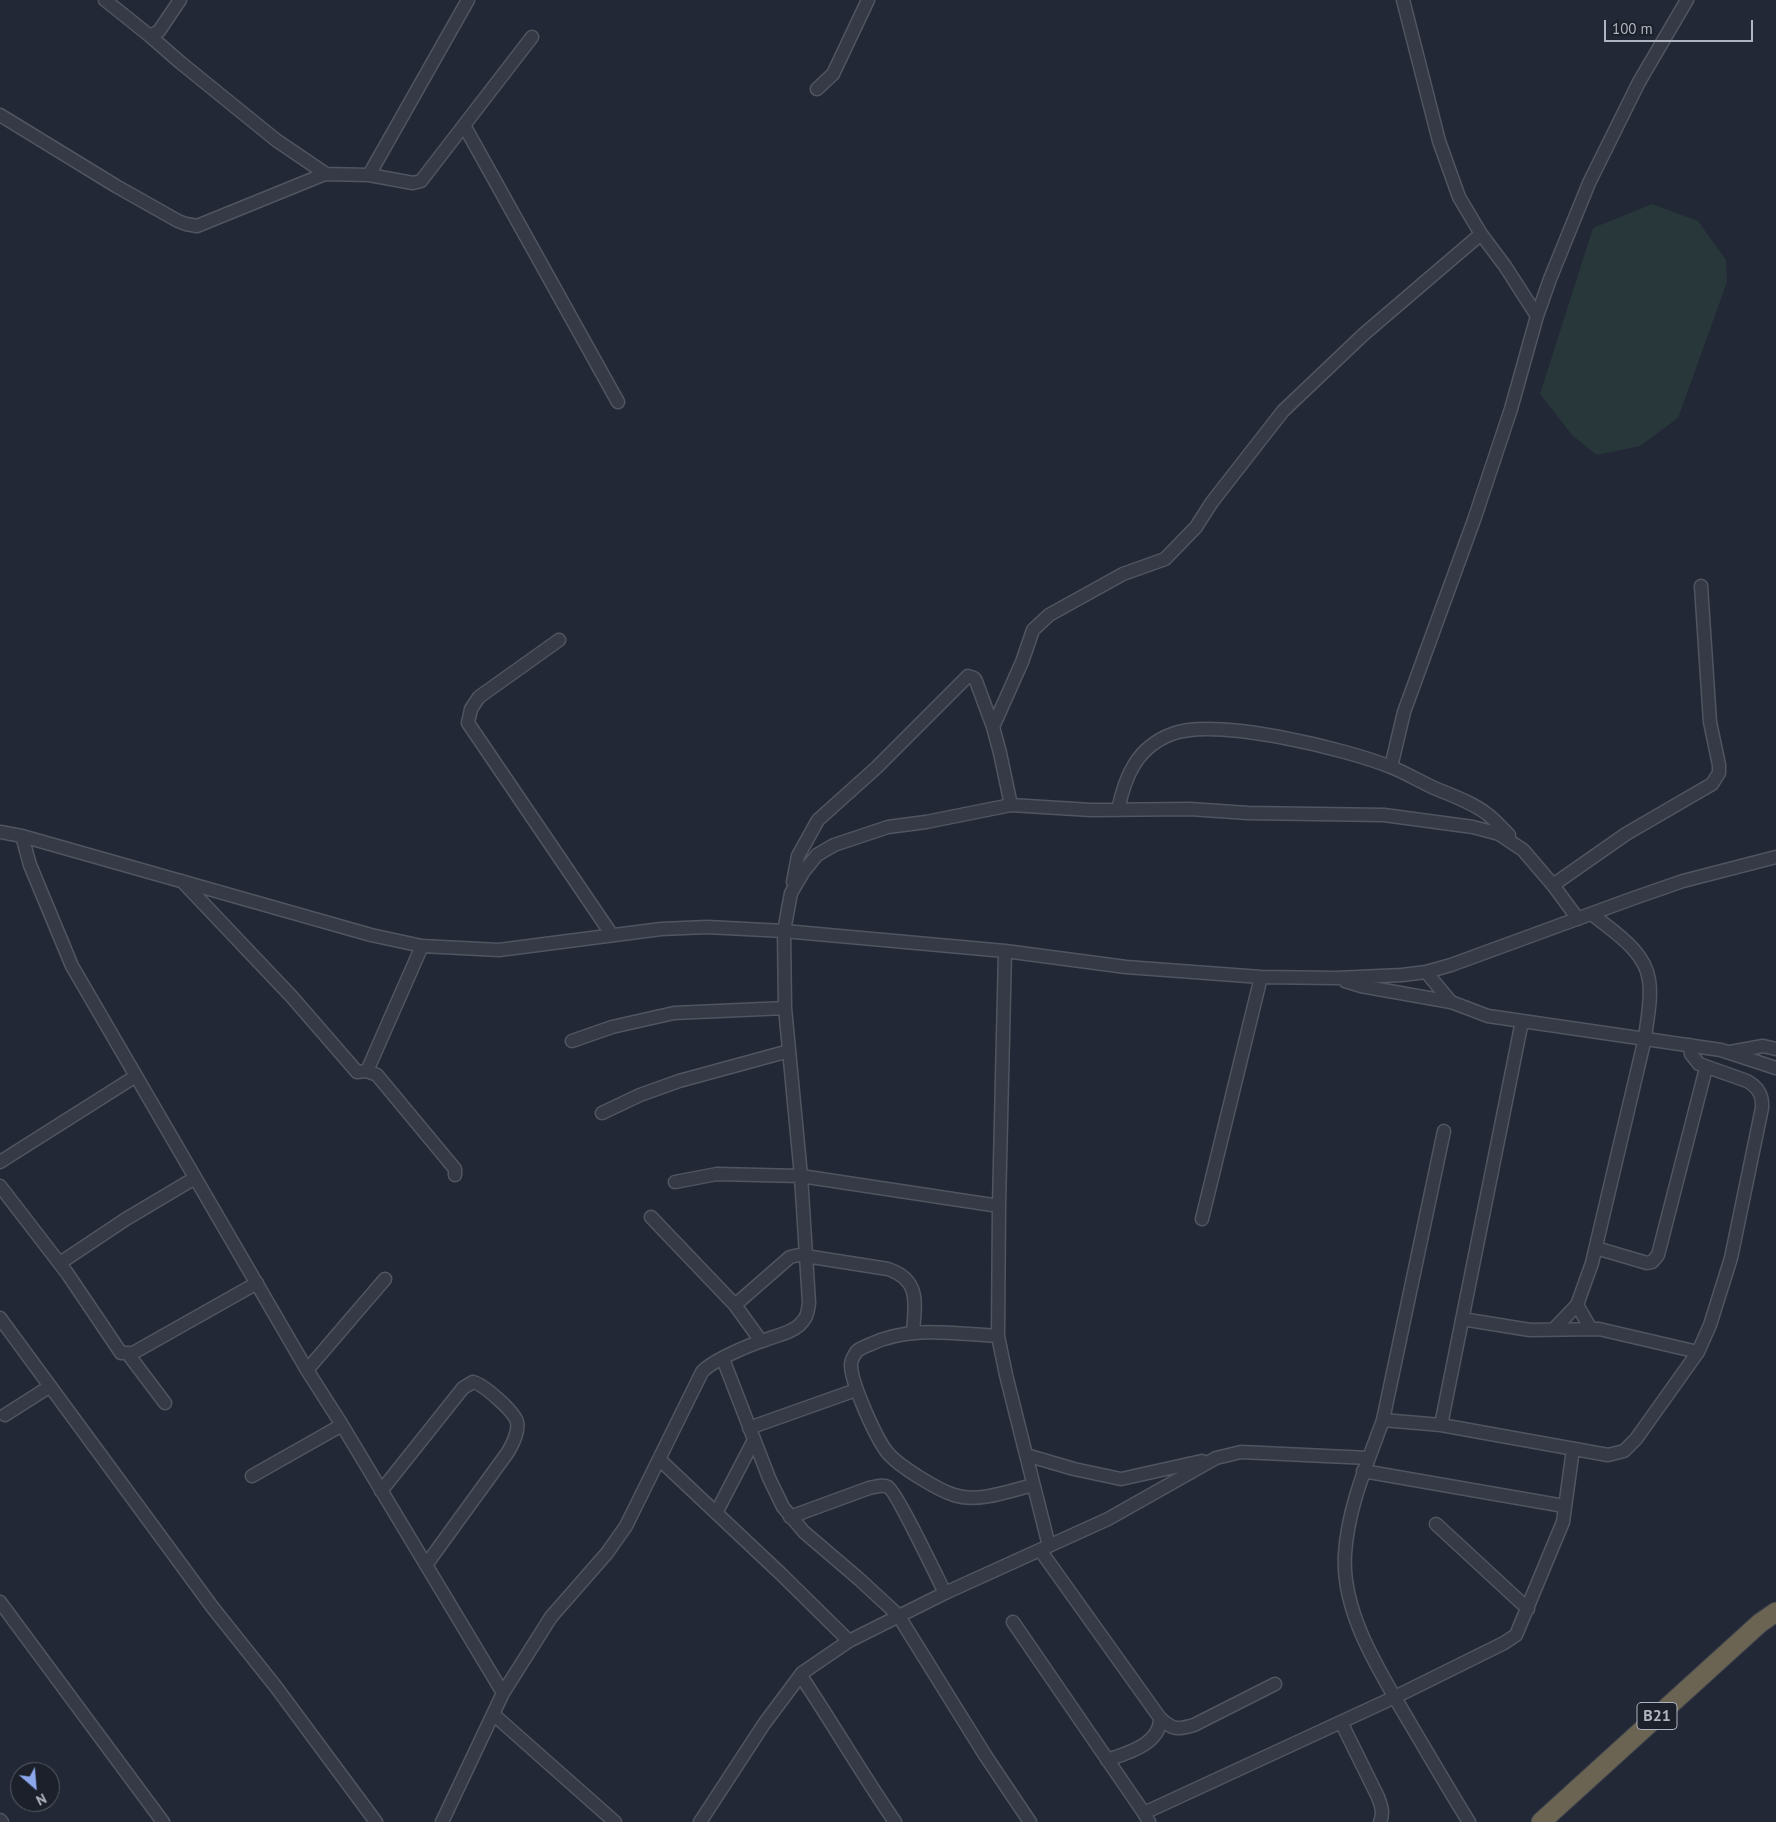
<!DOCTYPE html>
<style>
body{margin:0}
#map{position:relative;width:1776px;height:1822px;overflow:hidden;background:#222835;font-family:"PT Sans",sans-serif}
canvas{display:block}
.north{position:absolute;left:10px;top:1762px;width:50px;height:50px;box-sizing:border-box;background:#1b202a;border:1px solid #575c67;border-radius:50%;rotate:153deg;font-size:14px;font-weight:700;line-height:20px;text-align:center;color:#b0b5c2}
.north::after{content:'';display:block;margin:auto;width:18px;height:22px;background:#8ca7eb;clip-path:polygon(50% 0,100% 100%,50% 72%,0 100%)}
.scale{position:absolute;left:1604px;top:20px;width:149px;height:22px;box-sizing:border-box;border:2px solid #b0b5c2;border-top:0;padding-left:6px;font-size:15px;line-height:18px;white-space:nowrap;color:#b0b5c2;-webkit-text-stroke:4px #1b202a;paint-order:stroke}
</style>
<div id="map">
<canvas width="1776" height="1822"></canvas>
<div class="north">N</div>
<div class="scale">100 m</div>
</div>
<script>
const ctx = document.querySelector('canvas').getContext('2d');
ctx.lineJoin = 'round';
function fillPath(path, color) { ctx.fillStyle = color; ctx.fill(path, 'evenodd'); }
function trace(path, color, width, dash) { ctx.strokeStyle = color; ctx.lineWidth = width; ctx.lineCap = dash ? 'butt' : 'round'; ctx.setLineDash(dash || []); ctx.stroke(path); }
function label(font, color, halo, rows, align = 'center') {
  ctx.font = font + ' "PT Sans",sans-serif'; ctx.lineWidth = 4; ctx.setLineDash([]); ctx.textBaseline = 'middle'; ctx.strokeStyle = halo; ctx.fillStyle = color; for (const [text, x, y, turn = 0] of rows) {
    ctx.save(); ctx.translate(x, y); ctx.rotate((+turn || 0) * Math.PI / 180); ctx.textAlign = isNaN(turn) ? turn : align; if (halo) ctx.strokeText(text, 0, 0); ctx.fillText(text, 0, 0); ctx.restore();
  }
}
fillPath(new Path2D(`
 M1652,204L1698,221L1726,260L1727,282L1678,418L1640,446L1597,455L1573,436L1540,394L1593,228Z`), '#28383a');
const minor = new Path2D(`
 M105,0L150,36L159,31L180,0
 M1403,0L1439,141L1459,197L1481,234L1505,266L1537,316
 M150,36L181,63L276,140L326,174
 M817,89L833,74L868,0
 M0,115L116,186L178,221L186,224L197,226L325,174L369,175L413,183L421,181L532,37
 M465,127L618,402
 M369,175L468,0
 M559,640L479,697L471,709L468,723L612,935
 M1391,767L1404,712L1474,520L1511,409L1537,316L1550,279L1589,183L1639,82L1687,0
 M1011,805L1000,753L993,727L1022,662L1033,630L1049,615L1123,574L1165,559L1196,527L1212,502L1283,411L1364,334L1481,234
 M1118,810C1125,776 1137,747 1172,734C1217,717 1346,749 1391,767C1406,773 1419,781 1432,787C1450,795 1472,802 1487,814C1495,820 1502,828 1509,835
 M0,832L22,836L371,935L422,946L499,950L661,929L707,927L784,931L1005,951L1126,967L1261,977L1336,978L1402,975L1426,972L1451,965L1634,898L1683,881L1776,857
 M22,836L30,865L72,966L307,1370L342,1425L503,1693
 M182,881L292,997L357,1072L367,1071L377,1075L455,1169V1175
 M793,882L798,856L818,820L876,768L968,676L974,678L976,681L993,727
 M1553,885L1626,834L1712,784L1719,773V765L1710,722L1701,586
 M1005,951L999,1206L998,1336L1006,1375L1049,1546
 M1426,972L1451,1002L1488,1016L1721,1050L1776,1068
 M1345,981L1361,986L1451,1002
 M572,1041L612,1027L674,1013L785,1008
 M1730,1052L1763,1046L1776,1049
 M367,1071L422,946
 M602,1113L640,1095L679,1081L789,1051
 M0,1162L136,1076
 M675,1182L717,1174L801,1176L999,1206
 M0,1186L67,1273L121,1353H133L257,1283
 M651,1217L735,1305L761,1341
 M1202,1219L1261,977
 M1596,1248L1647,1263L1652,1262L1658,1255L1706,1068
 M60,1263L126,1219L195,1178
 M735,1305L790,1257L799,1255L888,1269C921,1280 915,1304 913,1332
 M1577,1305L1591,1329
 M0,1318L213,1608L276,1687L376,1822
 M1462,1319L1530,1330L1599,1329L1698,1352
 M1554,1329L1577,1305L1592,1263L1645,1038C1647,1019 1652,999 1649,980C1645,950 1612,931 1592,914
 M998,1336C956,1334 910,1325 871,1344C866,1346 861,1348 857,1351C854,1355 851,1360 851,1365C851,1383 876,1438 887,1452C898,1466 938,1490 954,1495C978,1503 1009,1491 1033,1485
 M128,1354L165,1403
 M723,1359L769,1478L783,1507L804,1532L859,1579L898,1615L985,1755L1030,1822
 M307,1370L385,1279
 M5,1415L49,1387
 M1383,1420L1444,1131
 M1441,1425L1522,1021
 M749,1428L856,1390
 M1026,1455L1074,1469L1121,1479L1202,1461
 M660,1460L781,1574L849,1641
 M1363,1471L1564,1506
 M252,1476L342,1425
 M381,1491L463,1388L473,1382C483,1384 514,1411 517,1422C519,1432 513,1443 508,1452L426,1565
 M716,1513L754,1440
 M790,1517L869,1488C875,1487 883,1484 888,1487C896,1491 938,1579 945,1593
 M1436,1524L1528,1609
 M1040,1550L1160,1718C1173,1730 1177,1730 1194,1725L1275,1684
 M0,1602L163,1822
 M1013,1622L1144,1813
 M801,1676C833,1724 862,1774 895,1822
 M493,1714L615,1822
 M1341,1722L1378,1797C1381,1805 1384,1813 1380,1822
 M1107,1760C1127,1753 1161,1744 1160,1718
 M0,1820L2,1822
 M442,1822L503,1693L551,1617L607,1553L626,1526L702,1372C713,1360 749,1345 765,1340C778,1335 795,1332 803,1321C808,1316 808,1309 809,1303L801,1176L785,1008L784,931L791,893L804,871L817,855L834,845L888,827L926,822L1011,805L1091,810L1190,809L1248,813L1384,815L1473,827L1499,834L1523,850L1553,885L1578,919
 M700,1822L764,1724L802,1673L849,1641L945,1593L1108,1519L1216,1458L1241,1452L1369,1458
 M1149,1822L1144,1813L1395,1697L1504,1643L1516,1635L1563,1522L1573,1449
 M1469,1822C1449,1790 1430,1757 1411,1725C1382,1675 1341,1614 1345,1554C1348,1507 1367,1464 1383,1420L1441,1425L1608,1455L1624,1451L1636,1439L1698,1352L1710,1325L1731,1258L1762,1108C1763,1095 1758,1087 1747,1081L1699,1064L1691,1054L1690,1045`);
const highway = new Path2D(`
 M1541,1822L1760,1623L1776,1612`);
trace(minor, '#505560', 15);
trace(highway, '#3d424d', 21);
trace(minor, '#363a46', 12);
trace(highway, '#6b6453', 19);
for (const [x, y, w] of [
 [1657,1716,40]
]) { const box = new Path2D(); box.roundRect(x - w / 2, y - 13.5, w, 27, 4); ctx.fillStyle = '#1b202a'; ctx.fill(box); trace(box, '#b0b5c2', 1); }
label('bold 16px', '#b0b5c2', null, [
 ["B21",1657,1716]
]);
</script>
